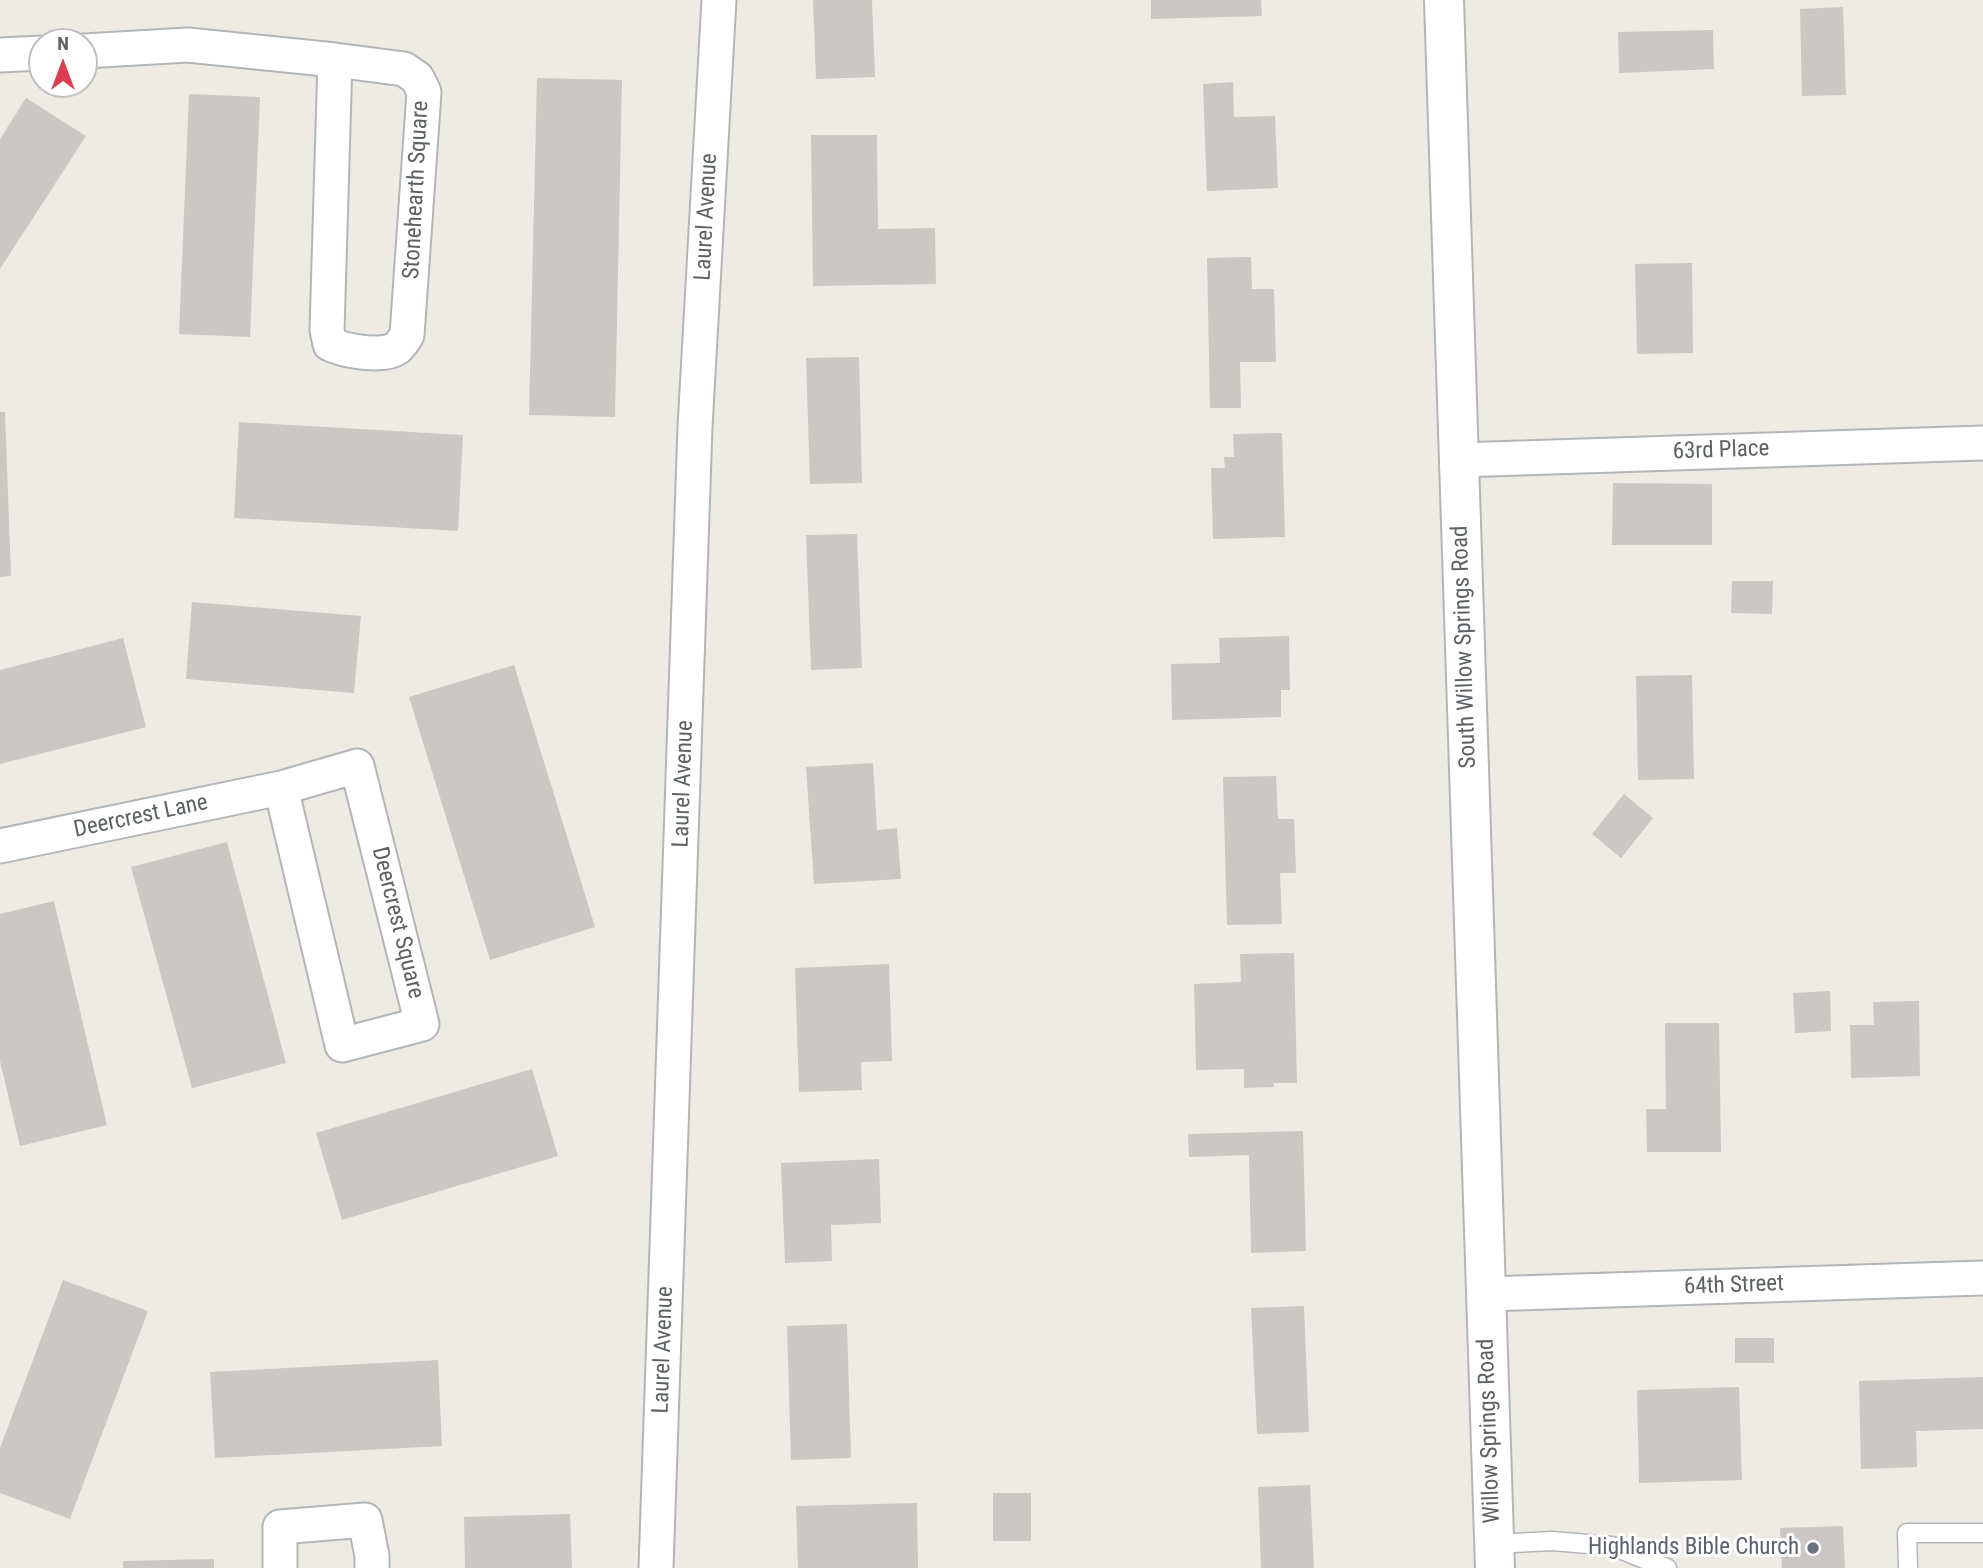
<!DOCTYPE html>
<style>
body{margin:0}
#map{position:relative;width:1983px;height:1568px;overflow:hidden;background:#eeeae4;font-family:"Roboto Condensed",sans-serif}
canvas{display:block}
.north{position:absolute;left:28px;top:28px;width:70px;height:70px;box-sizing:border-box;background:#fff;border:2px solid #bec0c1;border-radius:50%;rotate:0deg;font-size:19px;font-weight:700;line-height:28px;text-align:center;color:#5c6164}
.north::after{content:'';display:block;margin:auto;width:24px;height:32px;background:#dc3c4e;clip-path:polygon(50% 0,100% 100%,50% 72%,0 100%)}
</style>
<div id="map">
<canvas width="1983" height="1568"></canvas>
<div class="north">N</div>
</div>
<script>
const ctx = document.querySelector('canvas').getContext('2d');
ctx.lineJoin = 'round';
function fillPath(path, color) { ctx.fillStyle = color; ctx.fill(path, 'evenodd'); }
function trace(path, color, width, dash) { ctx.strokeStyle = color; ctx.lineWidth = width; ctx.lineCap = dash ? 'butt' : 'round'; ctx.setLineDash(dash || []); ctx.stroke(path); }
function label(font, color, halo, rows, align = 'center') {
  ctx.font = font + ' "Roboto Condensed",sans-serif'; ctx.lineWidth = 6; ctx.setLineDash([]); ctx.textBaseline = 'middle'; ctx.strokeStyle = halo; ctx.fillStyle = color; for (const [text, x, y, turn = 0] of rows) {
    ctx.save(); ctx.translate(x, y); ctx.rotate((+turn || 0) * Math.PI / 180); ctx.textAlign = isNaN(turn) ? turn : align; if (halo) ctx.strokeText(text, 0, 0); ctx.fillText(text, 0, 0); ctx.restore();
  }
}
fillPath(new Path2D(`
 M813,0H872L875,77L816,79Z
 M1151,0H1261L1262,16L1151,19Z
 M1843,7L1846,95L1802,96L1800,9Z
 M1713,30L1714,69L1619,73L1618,32Z
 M537,78L622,80L615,417L529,415Z
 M1233,82L1234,117L1275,116L1278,188L1207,191L1203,84Z
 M189,94L260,97L250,337L179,334Z
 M26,98L86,136L0,269V139Z
 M811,135H877L878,229L935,228L936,284L813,286Z
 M1251,257L1252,289H1274L1276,362H1240L1241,408H1210L1207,258Z
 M1692,263L1693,353L1637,354L1635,264Z
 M859,357L862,483L810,484L806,358Z
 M0,412H5L11,576L0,577Z
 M239,422L463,435L458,531L234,518Z
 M1282,433L1285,537L1213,539L1211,468H1225L1224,457H1234L1233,434Z
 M1613,483L1712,484V545H1612Z
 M857,534L862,668L811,670L806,535Z
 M1732,581H1773L1772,614L1731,613Z
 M192,602L361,616L354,693L186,679Z
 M1289,636L1290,690H1281V717L1172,720L1171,664L1220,663L1219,638Z
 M123,638L146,727L0,764V670Z
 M514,665L595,927L490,960L409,697Z
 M1692,675L1694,779L1638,780L1636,676Z
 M873,763L877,830L897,828L901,879L814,884L806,767Z
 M1276,776L1278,819H1294L1296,873H1280L1282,924L1227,925L1223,777Z
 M1624,794L1653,818L1621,858L1592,834Z
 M227,842L286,1063L192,1088L131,867Z
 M54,901L107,1125L20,1146L0,1061V914Z
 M1294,953L1297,1083H1273L1274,1087L1244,1088V1069L1196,1070L1194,984L1241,982L1240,954Z
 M889,964L892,1061L861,1062L862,1090L799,1092L795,968Z
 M1830,991L1831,1031L1795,1033L1793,993Z
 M1919,1001L1920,1076L1851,1078L1850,1025H1874L1873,1002Z
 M1665,1023H1719L1721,1152H1647L1646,1109H1666Z
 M532,1069L558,1156L342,1220L316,1133Z
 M1303,1131L1306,1251L1251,1253L1249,1155L1189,1157L1188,1134Z
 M879,1159L881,1223L831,1225L832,1261L785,1263L781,1163Z
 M63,1280L148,1311L70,1519L0,1493V1448Z
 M1304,1306L1309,1432L1257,1434L1251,1308Z
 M847,1324L851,1458L791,1460L787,1326Z
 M1735,1338H1774V1363H1735Z
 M438,1360L442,1446L215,1458L210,1372Z
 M1983,1377V1429L1916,1431L1917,1467L1861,1469L1859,1381Z
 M1739,1387L1742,1480L1639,1483L1637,1390Z
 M1310,1485L1314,1568H1261L1258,1487Z
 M993,1493H1031V1541H993Z
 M917,1503L918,1568H798L796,1506Z
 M570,1514L572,1568H465L464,1517Z
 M1843,1526L1845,1568H1782L1780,1528Z
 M214,1559V1568H123V1561Z`), '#cbc7c4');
const service = new Path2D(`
 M1494,1544L1552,1541L1612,1546L1667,1568
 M1908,1568L1907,1533H1983`);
const minor = new Path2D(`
 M84,51L188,45L335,60
 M0,55L42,53
 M335,60L404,69L417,78L424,92L407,335C404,339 401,345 397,348C383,358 344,351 330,344L327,330Z
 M1459,460L1983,443
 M0,846L281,788L357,766L422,1024L342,1045L281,788
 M1486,1294L1983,1278
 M280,1568V1527L365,1520L372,1556V1568
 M656,1568L695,427L719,0`);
const tertiary = new Path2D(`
 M1444,0L1495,1568`);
trace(service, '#b2b6b8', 21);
trace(minor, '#b2b6b8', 37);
trace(tertiary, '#b2b6b8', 42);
trace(service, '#fff', 18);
trace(minor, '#fff', 33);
trace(tertiary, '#fff', 38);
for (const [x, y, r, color] of [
 [1813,1548,7,"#6b7280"]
]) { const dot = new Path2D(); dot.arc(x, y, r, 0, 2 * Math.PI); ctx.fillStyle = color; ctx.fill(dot); trace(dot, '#fff', 2.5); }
label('23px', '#5c6164', '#fff', [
 ["Stonehearth Square",417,190,-87],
 ["Laurel Avenue",707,217,-87],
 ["63rd Place",1721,451,-2],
 ["South Willow Springs Road",1465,647,-92],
 ["Laurel Avenue",684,784,-88],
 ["Deercrest Lane",141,817,-12],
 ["Deercrest Square",397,923,76],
 ["64th Street",1734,1286,-2],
 ["Laurel Avenue",664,1350,-88],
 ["Willow Springs Road",1490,1431,-92]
]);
label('23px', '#5b616d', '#fff', [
 ["Highlands Bible Church",1799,1548]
], 'right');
</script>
